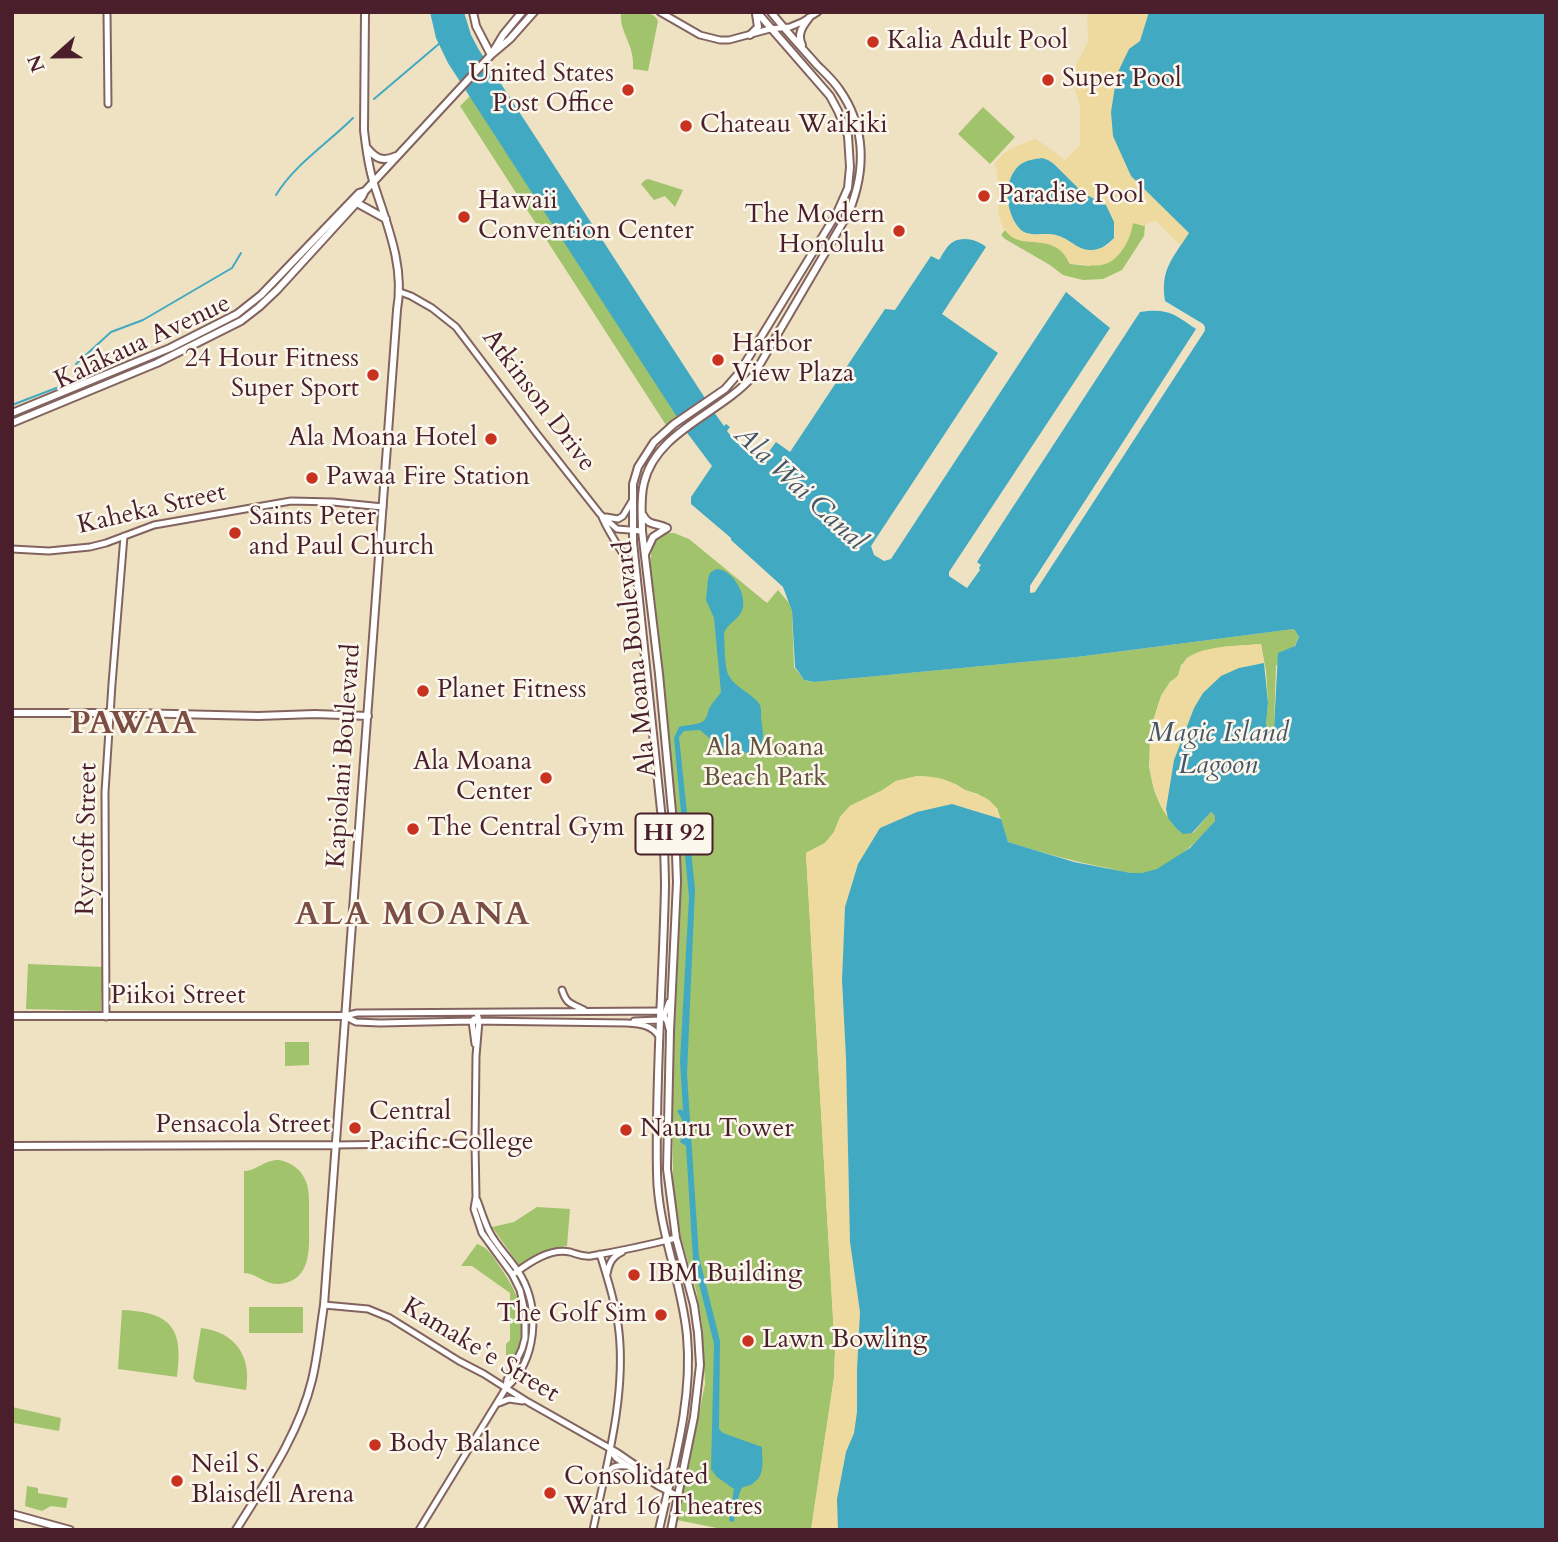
<!DOCTYPE html>
<meta charset="utf-8">
<style>
body{margin:0}
#map{position:relative;width:1558px;height:1542px;overflow:hidden;background:#eee2c2;font-family:Cardo,serif}
canvas{display:block}
.frame{position:absolute;inset:0;border:14px solid #4a1f2b;pointer-events:none}
.north{position:absolute;left:21px;top:21px;width:70px;height:70px;-webkit-text-stroke:5px #fbf7ec;paint-order:stroke;rotate:249deg;font-size:19px;font-weight:700;line-height:28px;text-align:center;color:#4a1f2b}
.north::after{content:'';display:block;margin:auto;width:24px;height:32px;background:#4a1f2b;clip-path:polygon(50% 0,100% 100%,50% 72%,0 100%)}
</style>
<div id="map">
<canvas width="1558" height="1542"></canvas>
<div class="frame"></div>
<div class="north">N</div>
</div>
<script>
const ctx = document.querySelector('canvas').getContext('2d');
ctx.lineJoin = 'round';
function fillPath(path, color) { ctx.fillStyle = color; ctx.fill(path, 'evenodd'); }
function trace(path, color, width, dash) { ctx.strokeStyle = color; ctx.lineWidth = width; ctx.lineCap = dash ? 'butt' : 'round'; ctx.setLineDash(dash || []); ctx.stroke(path); }
function label(font, color, halo, rows, align = 'center') {
  ctx.font = font + ' Cardo,serif'; ctx.lineWidth = 5; ctx.setLineDash([]); ctx.textBaseline = 'middle'; ctx.strokeStyle = halo; ctx.fillStyle = color; for (const [text, x, y, turn = 0] of rows) {
    ctx.save(); ctx.translate(x, y); ctx.rotate((+turn || 0) * Math.PI / 180); ctx.textAlign = isNaN(turn) ? turn : align; if (halo) ctx.strokeText(text, 0, 0); ctx.fillText(text, 0, 0); ctx.restore();
  }
}
fillPath(new Path2D(`
 M621,12C634,12 652,8 658,21L648,71L633,69C635,44 619,33 621,12Z
 M470,96L677,416L666,425L460,106Z
 M983,107L1015,137L990,164L958,134Z
 M648,179L683,190L675,207L665,196L654,200L641,184L645,180Z
 M1133,223L1145,226L1144,236L1122,270L1103,279L1083,280L1063,275L1050,265L1005,239L1001,235L1005,230C1027,252 1055,230 1070,264L1090,266Z
 M665,533H674L689,539L767,603L778,590L789,603L792,611L794,667L804,680L813,682L1077,657L1294,629L1299,637L1295,645L1276,666L1274,728H1270L1266,725L1268,703L1266,671L1261,644L1222,647L1203,651L1181,665L1178,676L1170,682L1161,696L1152,724L1149,767L1154,790L1162,808L1175,827L1193,833L1211,812L1215,816V821C1199,840 1171,868 1146,873C1134,875 1120,871 1108,868C1074,862 1041,852 1008,842L997,808L978,794L965,790L955,784L917,776L896,781L881,791L850,806L840,817L834,832L825,843L806,853L835,1352L834,1378L811,1530H727L677,1520L705,1384L702,1323L696,1290L681,1238L673,1184V1052L679,935L680,858L665,697L650,566C652,549 650,543 665,533Z
 M28,964L103,967L101,1011L26,1009Z
 M285,1042H309V1065L285,1066Z
 M279,1160C293,1163 302,1170 307,1184C310,1196 309,1209 309,1222C309,1246 313,1281 279,1284C264,1285 257,1273 244,1273V1171C257,1171 263,1160 279,1160Z
 M537,1207L570,1209L567,1246C549,1249 534,1254 519,1265L492,1227L514,1222Z
 M477,1244C488,1247 494,1258 500,1267C522,1298 529,1323 514,1359L506,1355V1344L510,1340V1293L472,1266H461Z
 M249,1307H303V1333H249Z
 M122,1310C171,1312 184,1328 177,1377L118,1369Z
 M201,1328C235,1332 252,1356 246,1390L196,1382L193,1378Z
 M12,1407L61,1418L59,1431L14,1423V1412H12Z
 M27,1486L38,1488V1493L68,1498L66,1508L51,1506L42,1511L25,1506Z`), '#a1c36c');
fillPath(new Path2D(`
 M1087,12H1149L1140,41L1129,49L1131,176L1189,233L1181,246L1156,221L1149,222L1145,226L1133,223C1131,238 1121,259 1105,264C1094,268 1081,263 1070,264C1054,228 1022,254 1005,230C992,212 1002,185 995,164C1004,149 1019,145 1036,139L1065,160L1080,145V107L1071,74L1088,42ZM1042,158C1061,163 1070,184 1085,195C1092,200 1099,200 1106,205C1109,214 1114,223 1115,232C1116,238 1108,247 1102,248C1095,250 1080,247 1074,244C1069,242 1065,238 1059,236C1039,229 1031,244 1014,221L1036,159Z
 M1261,644L1264,663L1239,668L1194,708L1174,760L1166,808L1168,818C1147,787 1145,748 1156,713C1158,707 1159,699 1163,693C1167,686 1172,682 1177,677C1181,671 1181,664 1187,658C1205,645 1240,646 1261,644Z
 M918,776C930,776 944,778 955,784C958,785 961,788 965,790C985,799 991,794 1001,819L952,804L858,864L845,907L842,980L846,1058L850,1242L860,1312L857,1369V1412L854,1433L846,1453L837,1499L838,1530H811L834,1378L835,1352L806,853L825,843L834,832L840,817L850,806L881,791L896,781Z`), '#eeda9e');
fillPath(new Path2D(`
 M430,12H464L471,35L479,50L716,415L724,426L726,424L730,427L727,431L734,440L760,464L776,442L790,452L885,309L895,310L931,256L939,260C943,254 947,245 953,242C963,236 978,240 986,247L942,314L998,353L871,546L874,555L884,561L891,559L1066,292L1110,328L949,572V576L967,588L980,570L979,568L981,565L977,562L1140,312C1168,308 1174,314 1196,329L1030,586L1033,593L1205,330L1203,324L1165,301C1160,269 1173,258 1189,233L1131,176L1113,136L1111,112L1117,74L1129,49L1140,41L1149,12H1546V1530H838L837,1499L846,1452L854,1433L857,1412V1369L860,1312L850,1242L846,1058L842,980L845,907L858,864L880,828L917,812L952,804L1001,819L1008,842L1074,862L1131,873H1142L1157,869L1190,848L1215,821V816L1211,812L1192,833L1183,834L1175,827L1168,818L1166,809L1174,760L1194,708L1203,693L1221,676L1239,668L1264,663L1268,703L1266,725L1270,728H1274L1278,653L1295,646L1299,637L1294,629L1077,657L814,682L804,680L795,667L792,611L783,587L731,540V538L691,504V497L712,466L688,434L448,63L436,38Z
 M1042,158L1048,160L1054,164L1083,193L1106,205L1114,222V238C1107,245 1101,250 1091,250C1078,251 1069,238 1056,235C1045,232 1029,238 1020,229C1005,213 1002,178 1021,164C1027,160 1035,159 1042,158Z
 M716,569C733,569 748,596 742,611C738,620 728,623 724,633C725,644 724,667 729,676C736,688 749,692 758,702C762,707 761,712 761,718C763,734 768,748 748,754L742,751L721,748L700,730L684,731L679,737L695,889L687,1074L699,1257L720,1341L719,1429L723,1433L762,1447C762,1461 766,1475 752,1484C751,1485 743,1487 742,1488C738,1493 735,1515 734,1522L729,1521L734,1489L717,1477L711,1469L714,1344L693,1259L686,1146L680,1142C685,1129 685,1122 677,1111L680,1109L683,1111L680,1061L689,897L674,738L679,727C685,725 697,725 702,722C708,719 707,712 710,707C713,702 718,697 721,692L714,618L706,600L708,579L710,573Z`), '#41a9c1');
fillPath(new Path2D(`
 M1161,300L1203,324L1205,327L1204,332L1035,592L1030,593V586L1196,331V328L1163,307L1171,309L1162,304Z`), '#eee2c2');
trace(new Path2D(`
 M374,99L440,43
 M276,195C295,164 327,144 353,118
 M76,364L111,332L143,320L232,268L241,253
 M12,405L59,387L67,376`), '#41a9c1', 2);
const minor = new Path2D(`
 M107,12L108,104
 M660,12L700,35L720,40H729L770,29L790,27L802,22L818,12
 M400,292L411,296L432,308L456,327L537,434L600,514L617,529L642,531
 M602,517C611,538 625,555 636,575
 M606,517L618,519L623,516L632,501
 M12,549L49,551L90,547L106,543L154,525L291,501L333,502L383,507
 M562,990C567,1005 571,1003 584,1010
 M477,1013L479,1021L476,1056L475,1143L476,1197L474,1209L482,1233L512,1274L520,1290L525,1312V1338L522,1349L507,1380L506,1388
 M344,1016L357,1013L660,1011L667,1021L669,1029
 M344,1016L356,1022L380,1023L472,1021L627,1023C641,1024 651,1025 659,1036
 M106,1017L105,792L112,684L124,536
 M474,1019L472,1021L475,1044
 M634,1021L660,1020L664,1016L669,1002
 M335,1145L475,1143
 M515,1273C530,1262 550,1248 570,1252C577,1254 582,1257 591,1256C620,1251 648,1245 676,1238
 M607,1274C609,1263 612,1257 622,1252
 M324,1305L368,1309L390,1318L459,1361L484,1374L528,1402L618,1453L653,1477L668,1491
 M499,1403L509,1399L523,1401
 M611,1451L616,1458L658,1486L678,1496
 M606,1475C611,1466 617,1465 627,1466
 M653,1477L664,1478L671,1471
 M419,1530L506,1388C537,1360 540,1310 521,1276C512,1260 497,1247 489,1231C484,1221 481,1210 477,1200
 M593,1530C606,1467 626,1397 619,1332C616,1305 608,1280 600,1254`);
const major = new Path2D(`
 M473,12L476,26L491,55
 M750,35L758,27L756,14
 M802,45C797,34 802,27 809,18
 M494,50L503,35L522,12
 M367,148C376,159 383,162 396,156
 M357,203L386,219
 M12,413L170,348L237,314L261,295L359,193L365,191
 M12,423L157,363L241,321L259,307L278,289L362,197L365,191L491,55L510,39L534,12
 M643,515C648,526 658,523 667,528
 M645,554L653,537L667,528
 M12,713H132L258,716L315,714L368,716
 M12,1016H344
 M12,1146L335,1145
 M12,1514L70,1530
 M236,1530C265,1483 299,1434 312,1380C318,1355 320,1330 324,1305L397,310C405,266 387,225 374,184C368,166 366,148 364,130L365,12
 M659,1530C673,1466 693,1401 687,1336C682,1281 658,1230 657,1174C655,1078 663,982 665,887C665,871 664,855 664,839L633,542V484L638,467L654,442L674,424L725,389L739,373L837,213L848,188L850,167L848,136L838,111L830,96L757,12
 M671,1530L694,1417L700,1365L698,1333L694,1305L676,1238L667,1169L670,1031L677,882L676,854L659,674L642,531C642,516 640,498 644,483C656,431 720,414 753,376L849,212C866,170 866,127 839,89C833,80 825,73 817,65C802,48 786,31 771,12`);
trace(minor, '#836360', 9);
trace(major, '#836360', 10);
trace(minor, '#fff', 5);
trace(major, '#fff', 6);
for (const [x, y, r, color] of [
 [873,42,7,"#c8321e"],
 [1048,80,7,"#c8321e"],
 [628,90,7,"#c8321e"],
 [686,126,7,"#c8321e"],
 [984,196,7,"#c8321e"],
 [464,217,7,"#c8321e"],
 [899,231,7,"#c8321e"],
 [718,360,7,"#c8321e"],
 [373,375,7,"#c8321e"],
 [491,439,7,"#c8321e"],
 [312,478,7,"#c8321e"],
 [235,533,7,"#c8321e"],
 [423,691,7,"#c8321e"],
 [546,778,7,"#c8321e"],
 [413,829,7,"#c8321e"],
 [355,1128,7,"#c8321e"],
 [626,1130,7,"#c8321e"],
 [634,1275,7,"#c8321e"],
 [661,1315,7,"#c8321e"],
 [748,1341,7,"#c8321e"],
 [375,1445,7,"#c8321e"],
 [177,1481,7,"#c8321e"],
 [550,1493,7,"#c8321e"]
]) { const dot = new Path2D(); dot.arc(x, y, r, 0, 2 * Math.PI); ctx.fillStyle = color; ctx.fill(dot); trace(dot, '#fbf7ec', 2.5); }
for (const [x, y, w] of [
 [674,834,77]
]) { const box = new Path2D(); box.roundRect(x - w / 2, y - 20.5, w, 41, 5); ctx.fillStyle = '#fbf7ec'; ctx.fill(box); trace(box, '#4a1f2b', 2); }
label('bold 24px', '#4a1f2b', null, [
 ["HI 92",674,834]
]);
label('26px', '#4a1f2b', '#fbf7ec', [
 ["Kalia Adult Pool",887,42],
 ["United States",614,75,"right"],
 ["Post Office",614,105,"right"],
 ["Super Pool",1062,80],
 ["Chateau Waikiki",700,126],
 ["Paradise Pool",998,196],
 ["Hawaii",478,202],
 ["Convention Center",478,232],
 ["The Modern",885,216,"right"],
 ["Honolulu",885,246,"right"],
 ["Harbor",732,345],
 ["View Plaza",732,375],
 ["24 Hour Fitness",359,360,"right"],
 ["Super Sport",359,390,"right"],
 ["Ala Moana Hotel",477,439,"right"],
 ["Pawaa Fire Station",326,478],
 ["Saints Peter",249,518],
 ["and Paul Church",249,548],
 ["Planet Fitness",437,691],
 ["Ala Moana",532,763,"right"],
 ["Center",532,793,"right"],
 ["The Central Gym",427,829],
 ["Central",369,1113],
 ["Pacific College",369,1143],
 ["Nauru Tower",640,1130],
 ["IBM Building",648,1275],
 ["The Golf Sim",647,1315,"right"],
 ["Lawn Bowling",762,1341],
 ["Body Balance",389,1445],
 ["Neil S.",191,1466],
 ["Blaisdell Arena",191,1496],
 ["Consolidated",564,1478],
 ["Ward 16 Theatres",564,1508]
], 'left');
label('26px', '#4a1f2b', '#fbf7ec', [
 ["Kalākaua Avenue",143,343,-25],
 ["Atkinson Drive",538,401,53],
 ["Kaheka Street",152,510,-13],
 ["Ala Moana Boulevard",637,659,-96],
 ["Kapiolani Boulevard",345,756,-86],
 ["Rycroft Street",88,839,-89],
 ["Piikoi Street",178,997],
 ["Pensacola Street",243,1126],
 ["Kamakeʻe Street",480,1351,31]
]);
label('26px', '#64503e', '#fbf7ec', [
 ["Ala Moana",765,749],
 ["Beach Park",765,779]
]);
label('italic 28px', '#465667', '#fbf7ec', [
 ["Ala Wai Canal",799,489,43],
 ["Magic Island",1218,735],
 ["Lagoon",1218,767]
]);
ctx.letterSpacing = '2px';
label('bold 33px', '#7c4e43', '#fbf7ec', [
 ["PAWAA",134,725],
 ["ALA MOANA",413,916]
]);
ctx.letterSpacing = '0px';
</script>
